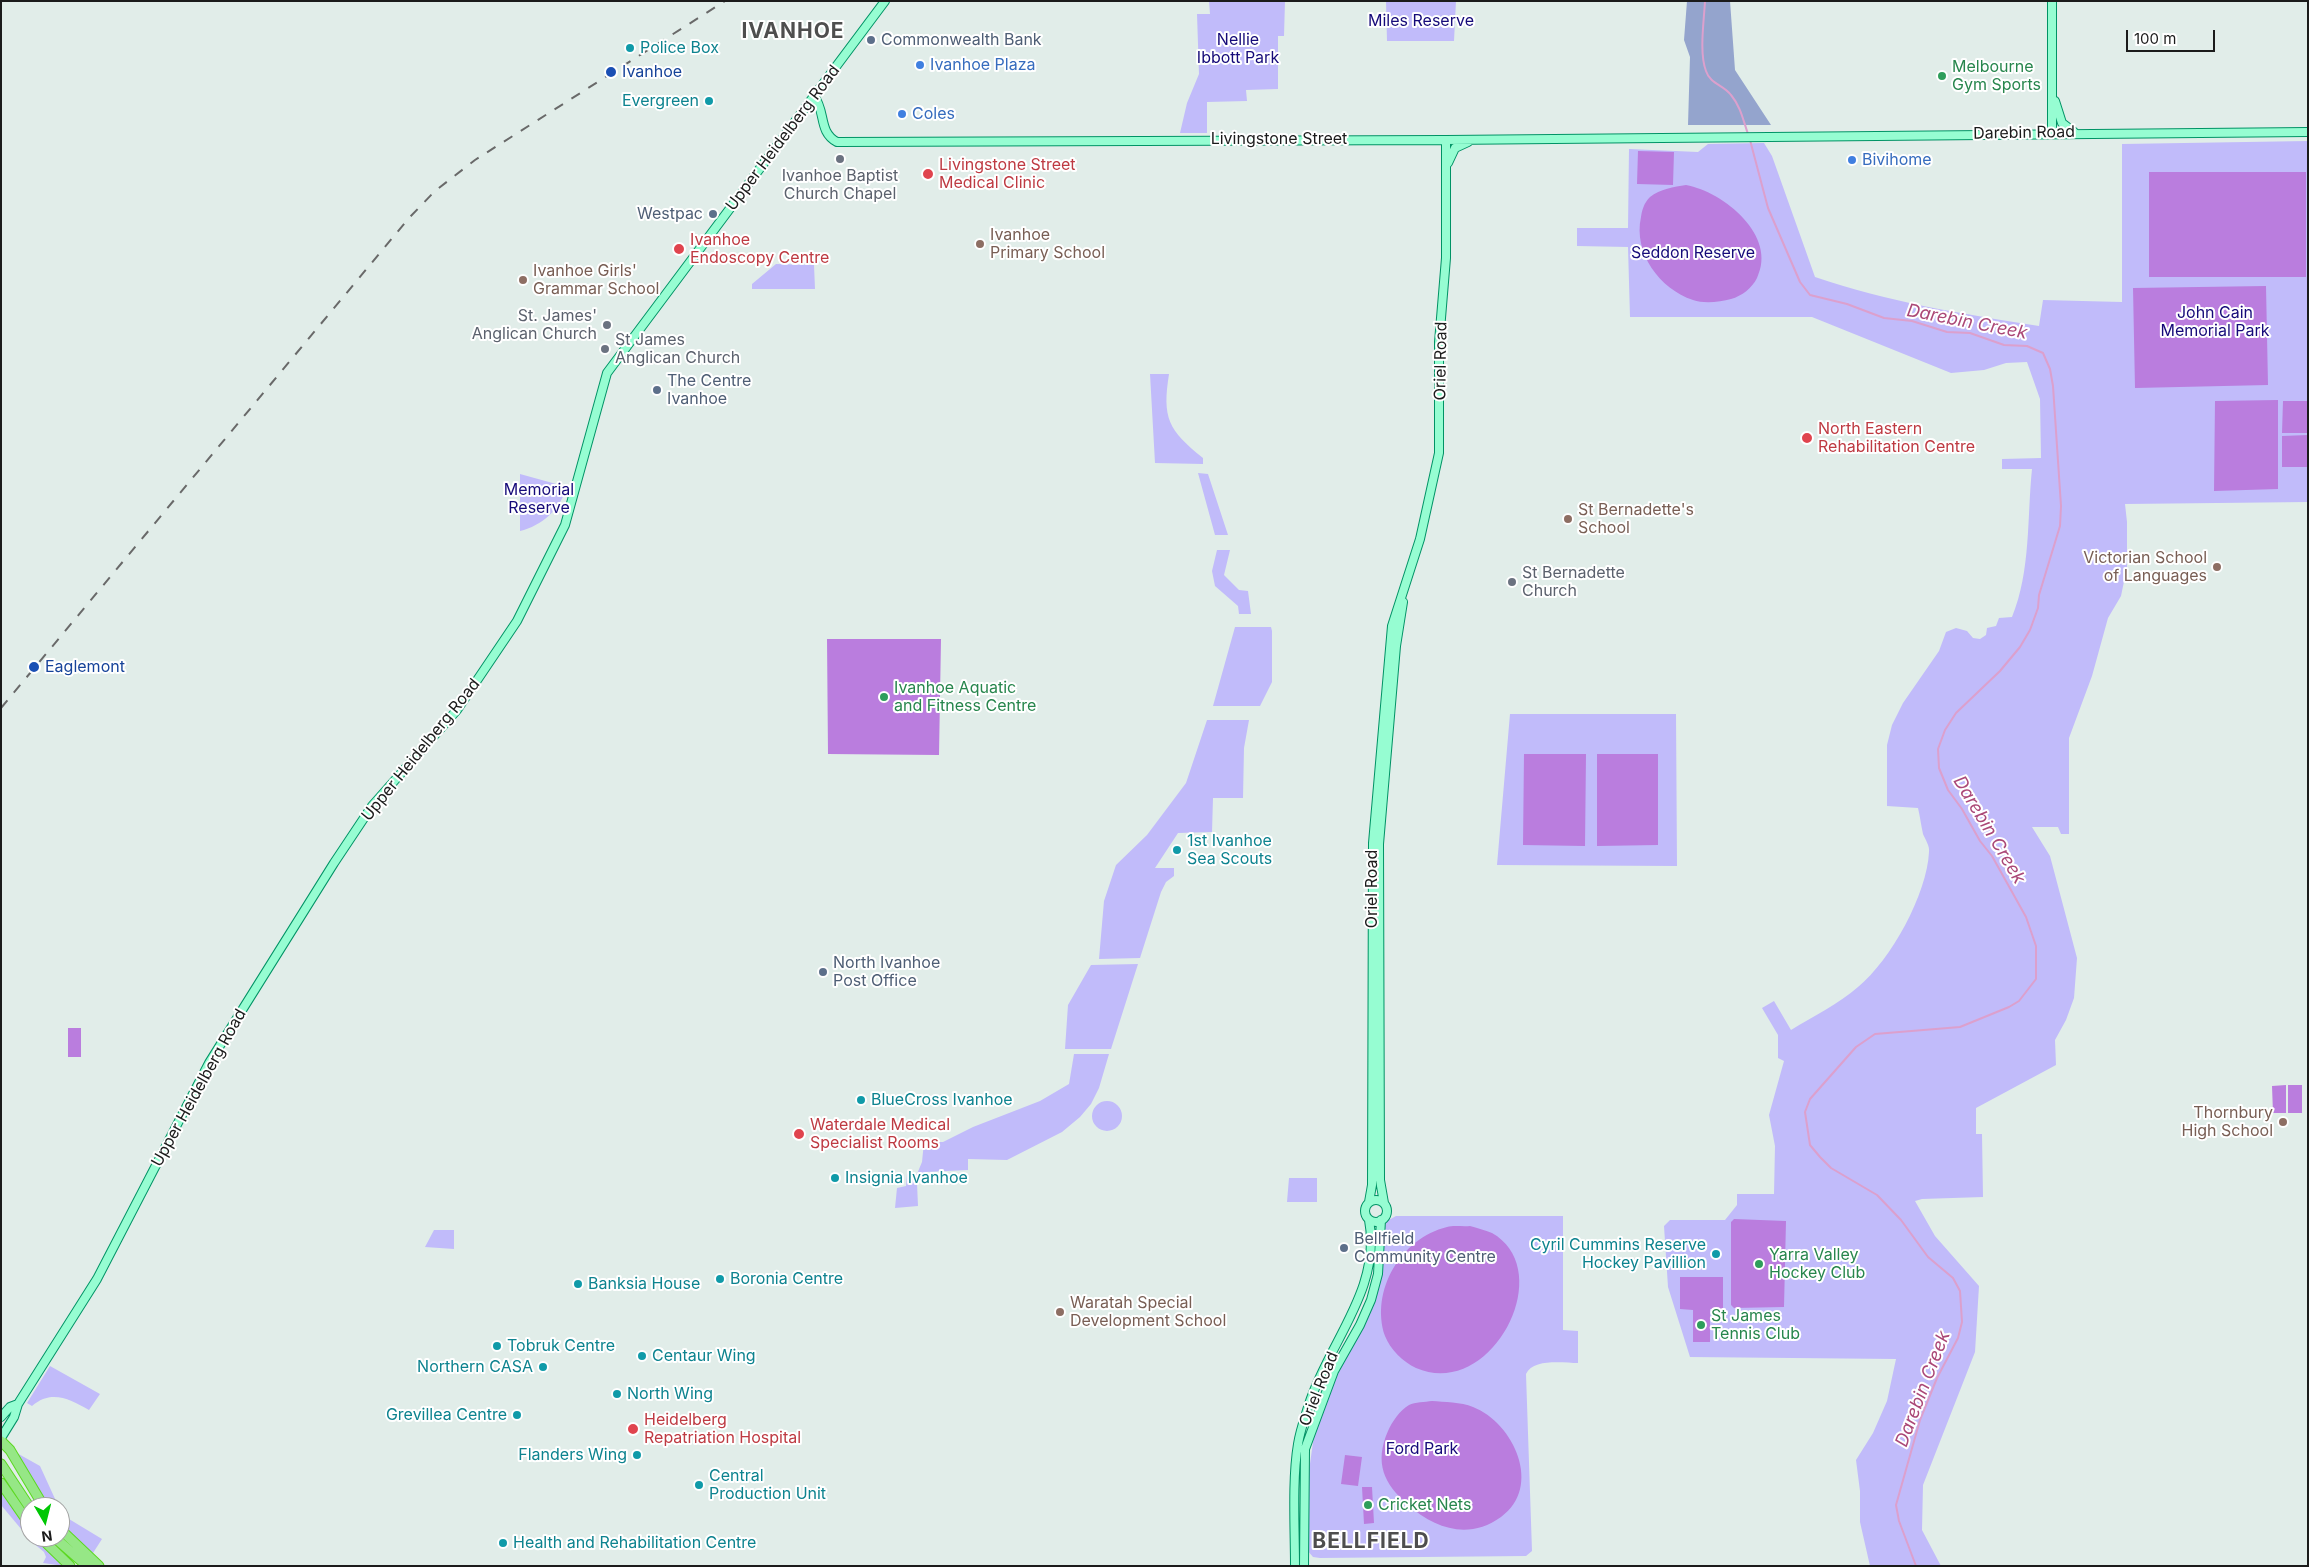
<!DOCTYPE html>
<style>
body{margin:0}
#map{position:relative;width:2309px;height:1567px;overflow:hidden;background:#e1ede9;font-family:Inter,sans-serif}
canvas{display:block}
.frame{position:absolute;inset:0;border:2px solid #1b1b1b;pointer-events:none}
.north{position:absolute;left:20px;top:1497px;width:50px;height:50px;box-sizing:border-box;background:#fff;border:1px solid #a4a4a4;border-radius:50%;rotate:172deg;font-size:14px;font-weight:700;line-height:20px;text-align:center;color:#1b1b1b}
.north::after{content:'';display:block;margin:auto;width:18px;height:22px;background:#00c704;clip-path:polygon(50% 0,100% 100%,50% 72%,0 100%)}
.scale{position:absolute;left:2126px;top:30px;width:89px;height:22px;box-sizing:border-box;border:2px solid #1b1b1b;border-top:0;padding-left:6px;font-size:15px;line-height:18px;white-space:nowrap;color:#1b1b1b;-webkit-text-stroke:4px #fff;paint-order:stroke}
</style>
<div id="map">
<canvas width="2309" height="1567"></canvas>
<div class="frame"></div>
<div class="north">N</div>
<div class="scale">100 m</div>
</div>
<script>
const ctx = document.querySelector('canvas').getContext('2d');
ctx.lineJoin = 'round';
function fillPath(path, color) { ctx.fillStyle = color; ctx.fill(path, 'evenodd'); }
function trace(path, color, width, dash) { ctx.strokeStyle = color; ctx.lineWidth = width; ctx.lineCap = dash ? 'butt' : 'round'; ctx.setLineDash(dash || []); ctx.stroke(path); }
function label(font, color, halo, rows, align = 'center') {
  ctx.font = font + ' Inter,sans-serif'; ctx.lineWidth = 4; ctx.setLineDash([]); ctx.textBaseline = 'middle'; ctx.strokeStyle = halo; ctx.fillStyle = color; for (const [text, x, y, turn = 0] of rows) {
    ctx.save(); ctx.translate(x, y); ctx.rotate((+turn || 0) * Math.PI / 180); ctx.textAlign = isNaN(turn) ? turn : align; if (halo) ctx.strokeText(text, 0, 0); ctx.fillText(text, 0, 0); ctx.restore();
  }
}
fillPath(new Path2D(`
 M1687,1H1730L1735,70L1771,125H1688L1690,57L1684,40Z`), '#94a4cd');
fillPath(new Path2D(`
 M1209,1H1285L1284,36H1278V89L1246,90L1247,101L1207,102V133H1180L1187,103L1199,74L1197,14H1210Z
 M1386,1H1456L1454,41H1387Z
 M2308,141V502L2125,504L2127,522V567L2121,596L2108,618L2092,676L2069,738V834H2061L2058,827H2032L2050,856L2077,958L2074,998L2066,1020L2055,1040L2056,1065L1976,1108V1134H1982L1983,1197L1922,1199L1915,1201L1935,1236L1979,1286L1975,1352L1923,1485L1922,1530L1941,1566H1870L1860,1522V1491L1856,1460L1873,1433L1887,1401L1896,1359L1690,1357L1668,1287L1664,1226L1670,1220H1725L1737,1205V1194H1774L1775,1146L1769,1115L1784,1061L1778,1058V1035L1762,1008L1774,1001L1791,1030C1814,1016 1838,1004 1858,987C1891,960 1927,894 1929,852C1930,846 1925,839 1923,834C1921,825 1920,816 1918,808L1887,806V745L1892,725L1903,703L1939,651L1946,632L1956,628L1967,631L1973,638L1980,639L1986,635L1987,628L1996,626L1999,618L2012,617C2031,571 2027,517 2032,469H2002V459L2041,458L2040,399L2027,362L2006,363L1984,370L1951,373L1812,317H1630L1628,247L1577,246V228H1628L1629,149L1698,152L1708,144L1764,143L1772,156L1815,277C1888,302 1963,314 2039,326L2043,300L2122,302V144Z
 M776,264L814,265L815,289H752V284Z
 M1150,374H1169C1162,418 1168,430 1203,458V464L1155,463Z
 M1198,473L1208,474L1228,535H1215Z
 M520,474L567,487C560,509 542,526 520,531Z
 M1217,550H1230L1224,575L1239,590L1248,591L1251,614H1239L1238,606L1215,586L1212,571Z
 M1235,627H1271L1272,631V682L1260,706H1213Z
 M1510,714H1676L1677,866L1497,865Z
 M1207,720H1249L1244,748L1243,798H1213L1212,832L1178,833L1155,868H1174V876L1166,882L1161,892L1140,958L1099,959L1104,901L1116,865L1147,835L1186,783Z
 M1138,964L1111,1049H1065L1068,1005L1091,965Z
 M1074,1054H1109L1099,1088L1091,1104L1080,1117L1062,1132L1007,1160L968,1159V1170L926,1172L917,1183L918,1206L895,1208L897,1188L906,1186L907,1174H917L922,1162L924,1142H943L973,1127L1040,1101L1069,1084Z
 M1092 1116a15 15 0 1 1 30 0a15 15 0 1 1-30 0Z
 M1289,1178H1317V1202H1287Z
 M1396,1216H1563V1330L1578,1331V1363C1564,1363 1533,1358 1526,1374L1532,1551L1526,1556L1320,1558L1313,1557L1307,1550L1308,1478L1315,1428L1334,1379L1358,1332L1383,1252L1385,1226L1387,1221Z
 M434,1230H454V1249L425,1247Z
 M50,1366L100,1394L89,1410C70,1399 51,1389 32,1406L27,1403Z
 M15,1452L40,1466L56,1501L69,1519L102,1539L93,1553L92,1554L60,1526V1507H47Z
 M1,1491L30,1533V1537H33L64,1566L43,1563L46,1557L44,1552L32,1542L1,1505Z`), '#c1bbfa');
fillPath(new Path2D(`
 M1638,151L1674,152L1673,185L1637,184Z
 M2149,172H2306V277H2149Z
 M1686,185C1724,192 1778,236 1757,278C1752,288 1742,296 1731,299C1720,302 1704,304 1693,300C1660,289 1633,253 1641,217C1642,210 1644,203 1650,197C1660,189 1674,187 1686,185Z
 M2266,286L2268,385L2135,388L2133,288Z
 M2278,400V489L2214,491L2215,401Z
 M2283,401H2308V433H2282Z
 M2308,435V467H2282V436Z
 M827,639H941L939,755L828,754Z
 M1524,754H1586L1585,846L1523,845Z
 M1597,754H1658V845L1597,846Z
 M68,1028H81V1057H68Z
 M2286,1085V1113H2273L2272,1086Z
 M2288,1085H2302V1113H2288Z
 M1734,1219L1786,1221L1784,1307L1734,1308L1731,1305V1222Z
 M1470,1226C1477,1228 1485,1230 1492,1233C1559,1271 1491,1401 1416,1368C1403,1362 1390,1349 1385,1336C1370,1291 1401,1238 1447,1227C1454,1225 1463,1227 1470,1226Z
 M1680,1277H1723V1309H1710V1342H1693V1310L1680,1309Z
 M1432,1401C1444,1402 1461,1402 1473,1407C1514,1423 1543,1487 1501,1517C1469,1540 1435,1529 1408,1505C1384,1484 1374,1463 1388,1431C1392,1422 1400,1410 1409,1405C1415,1402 1425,1402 1432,1401Z
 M1345,1455L1362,1457L1358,1486L1341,1484Z
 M1362,1487H1372L1374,1523L1364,1524Z`), '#ba7dde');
trace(new Path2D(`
 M1705,1C1704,21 1699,53 1706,71C1710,84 1724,85 1731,95C1741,107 1743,120 1748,134
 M1750,140L1768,208L1800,282L1810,295L1847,304L1884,318L1912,321L1947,332L1970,333L2004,345L2027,346L2043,353L2050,369L2053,386L2061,506L2060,526L2039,595L2038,608L2030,630L2020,647L2000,671L1956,713L1945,730L1938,749L1939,768L1948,790L1962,809L1980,841L1992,856L2026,917L2036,946V979L2019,1001L2009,1007L1960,1027L1875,1034L1856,1047L1810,1099L1805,1112L1810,1145L1820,1157L1831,1168L1877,1195L1901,1220L1928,1257L1953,1278L1960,1291L1962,1322L1958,1338L1937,1378L1920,1420L1896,1505L1899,1521L1916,1566`), '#dca0cd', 2);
const major = new Path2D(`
 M814,96C826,111 818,132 837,142L1446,140L2308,132
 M2055,101L2062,123L2074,132
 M2052,132V1
 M1448,163L1455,148L1468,142
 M1365 1211a11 11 0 1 1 22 0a11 11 0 1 1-22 0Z
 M1369,1202L1372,1185L1373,843L1392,626L1420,539L1439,453V342L1446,258V140
 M1384,1203L1380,1180L1379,844L1396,646L1403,602
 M1,1417L10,1407L18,1404
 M1,1438L14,1417L18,1404L97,1279L209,1063L334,863L372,806L457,710L517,621L565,525L607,373L885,1
 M1295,1566C1295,1530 1292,1479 1298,1444C1300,1431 1305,1417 1309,1404C1329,1342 1382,1289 1369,1220
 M1304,1566L1305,1449L1334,1371L1360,1325L1371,1300L1378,1274L1381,1220`);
const highway = new Path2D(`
 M1,1441L10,1450L44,1507
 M1,1464L30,1508
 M1,1483L30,1525
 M60,1529L99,1566
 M40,1537L70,1566
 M54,1537L87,1566`);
trace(major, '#009365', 10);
trace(highway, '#5cd821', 11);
trace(major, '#96fdd2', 8);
trace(highway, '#96e786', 9);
trace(new Path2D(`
 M1,708L409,218L435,191L475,160L725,1`), '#696969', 2, [10, 10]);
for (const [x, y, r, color] of [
 [871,40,5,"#5c6f8a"],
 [630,48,5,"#0f9aa8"],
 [920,65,5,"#3f7fe0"],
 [611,72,6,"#1a4fb4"],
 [1942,76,5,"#2e9e5b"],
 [709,101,5,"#0f9aa8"],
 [902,114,5,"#3f7fe0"],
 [840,159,5,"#6b7280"],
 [1852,160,5,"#3f7fe0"],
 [928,174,6,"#e0444e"],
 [713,214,5,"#5c6f8a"],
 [980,244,5,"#8d6e63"],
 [679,249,6,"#e0444e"],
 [523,280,5,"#8d6e63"],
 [607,325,5,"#6b7280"],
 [605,349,5,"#6b7280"],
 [657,390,5,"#5c6f8a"],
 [1807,438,6,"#e0444e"],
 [1568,519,5,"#8d6e63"],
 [2217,567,5,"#8d6e63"],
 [1512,582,5,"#6b7280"],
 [34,667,6,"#1a4fb4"],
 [884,697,5,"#2e9e5b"],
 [1177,850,5,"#0f9aa8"],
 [823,972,5,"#5c6f8a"],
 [861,1100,5,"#0f9aa8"],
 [2283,1122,5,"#8d6e63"],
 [799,1134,6,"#e0444e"],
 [835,1178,5,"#0f9aa8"],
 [1344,1248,5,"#5c6f8a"],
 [1716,1254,5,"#0f9aa8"],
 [1759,1264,5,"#2e9e5b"],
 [720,1279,5,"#0f9aa8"],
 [578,1284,5,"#0f9aa8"],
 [1060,1312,5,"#8d6e63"],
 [1701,1325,5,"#2e9e5b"],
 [497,1346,5,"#0f9aa8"],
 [642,1356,5,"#0f9aa8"],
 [543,1367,5,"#0f9aa8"],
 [617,1394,5,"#0f9aa8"],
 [517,1415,5,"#0f9aa8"],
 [633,1429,6,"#e0444e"],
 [637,1455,5,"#0f9aa8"],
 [699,1485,5,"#0f9aa8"],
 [1368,1505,5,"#2e9e5b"],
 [503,1543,5,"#0f9aa8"]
]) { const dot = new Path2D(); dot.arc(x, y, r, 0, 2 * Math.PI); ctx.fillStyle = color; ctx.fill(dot); trace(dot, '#fff', 2); }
label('16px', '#150a79', '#fff', [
 ["Miles Reserve",1421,21],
 ["Nellie",1238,40],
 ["Ibbott Park",1238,58],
 ["Seddon Reserve",1693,253],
 ["John Cain",2215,313],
 ["Memorial Park",2215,331],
 ["Memorial",539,490],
 ["Reserve",539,508],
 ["Ford Park",1422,1449]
]);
label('16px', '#4e5e75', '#fff', [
 ["Commonwealth Bank",881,40],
 ["Westpac",703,214,"right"],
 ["The Centre",667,381],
 ["Ivanhoe",667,399],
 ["North Ivanhoe",833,963],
 ["Post Office",833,981],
 ["Bellfield",1354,1239],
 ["Community Centre",1354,1257]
], 'left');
label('16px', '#0d838f', '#fff', [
 ["Police Box",640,48],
 ["Evergreen",699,101,"right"],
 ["1st Ivanhoe",1187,841],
 ["Sea Scouts",1187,859],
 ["BlueCross Ivanhoe",871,1100],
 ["Insignia Ivanhoe",845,1178],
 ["Cyril Cummins Reserve",1706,1245,"right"],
 ["Hockey Pavillion",1706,1263,"right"],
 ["Boronia Centre",730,1279],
 ["Banksia House",588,1284],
 ["Tobruk Centre",507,1346],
 ["Centaur Wing",652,1356],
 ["Northern CASA",533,1367,"right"],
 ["North Wing",627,1394],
 ["Grevillea Centre",507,1415,"right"],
 ["Flanders Wing",627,1455,"right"],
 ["Central",709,1476],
 ["Production Unit",709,1494],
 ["Health and Rehabilitation Centre",513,1543]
], 'left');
label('16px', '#366cbe', '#fff', [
 ["Ivanhoe Plaza",930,65],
 ["Coles",912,114],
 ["Bivihome",1862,160]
], 'left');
label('16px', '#27864d', '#fff', [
 ["Melbourne",1952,67],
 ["Gym Sports",1952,85],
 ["Ivanhoe Aquatic",894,688],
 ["and Fitness Centre",894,706],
 ["Yarra Valley",1769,1255],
 ["Hockey Club",1769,1273],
 ["St James",1711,1316],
 ["Tennis Club",1711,1334],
 ["Cricket Nets",1378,1505]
], 'left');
label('16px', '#164399', '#fff', [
 ["Ivanhoe",622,72],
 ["Eaglemont",45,667]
], 'left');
label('16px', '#1b1b1b', '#fff', [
 ["Darebin Road",2024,133,-1],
 ["Upper Heidelberg Road",783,138,-53],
 ["Livingstone Street",1279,139],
 ["Oriel Road",1441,361,-89],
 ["Upper Heidelberg Road",421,750,-51],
 ["Oriel Road",1372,889,-90],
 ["Upper Heidelberg Road",199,1088,-61],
 ["Oriel Road",1319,1389,-68]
]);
label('16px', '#be3a42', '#fff', [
 ["Livingstone Street",939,165],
 ["Medical Clinic",939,183],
 ["Ivanhoe",690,240],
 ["Endoscopy Centre",690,258],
 ["North Eastern",1818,429],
 ["Rehabilitation Centre",1818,447],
 ["Waterdale Medical",810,1125],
 ["Specialist Rooms",810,1143],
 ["Heidelberg",644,1420],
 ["Repatriation Hospital",644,1438]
], 'left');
label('16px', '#5b616d', '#fff', [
 ["Ivanhoe Baptist",840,176,"center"],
 ["Church Chapel",840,194,"center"],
 ["St. James'",597,316,"right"],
 ["Anglican Church",597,334,"right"],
 ["St James",615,340],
 ["Anglican Church",615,358],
 ["St Bernadette",1522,573],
 ["Church",1522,591]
], 'left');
label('16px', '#785e54', '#fff', [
 ["Ivanhoe",990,235],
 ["Primary School",990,253],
 ["Ivanhoe Girls'",533,271],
 ["Grammar School",533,289],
 ["St Bernadette's",1578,510],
 ["School",1578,528],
 ["Victorian School",2207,558,"right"],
 ["of Languages",2207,576,"right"],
 ["Thornbury",2273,1113,"right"],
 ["High School",2273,1131,"right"],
 ["Waratah Special",1070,1303],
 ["Development School",1070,1321]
], 'left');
label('italic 18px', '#ab4877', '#fff', [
 ["Darebin Creek",1967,322,11],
 ["Darebin Creek",1989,830,59],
 ["Darebin Creek",1923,1389,-69]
]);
ctx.letterSpacing = '1px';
label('bold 21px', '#4e4e4e', '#fff', [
 ["IVANHOE",793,32],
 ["BELLFIELD",1371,1542]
]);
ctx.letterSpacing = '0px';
</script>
